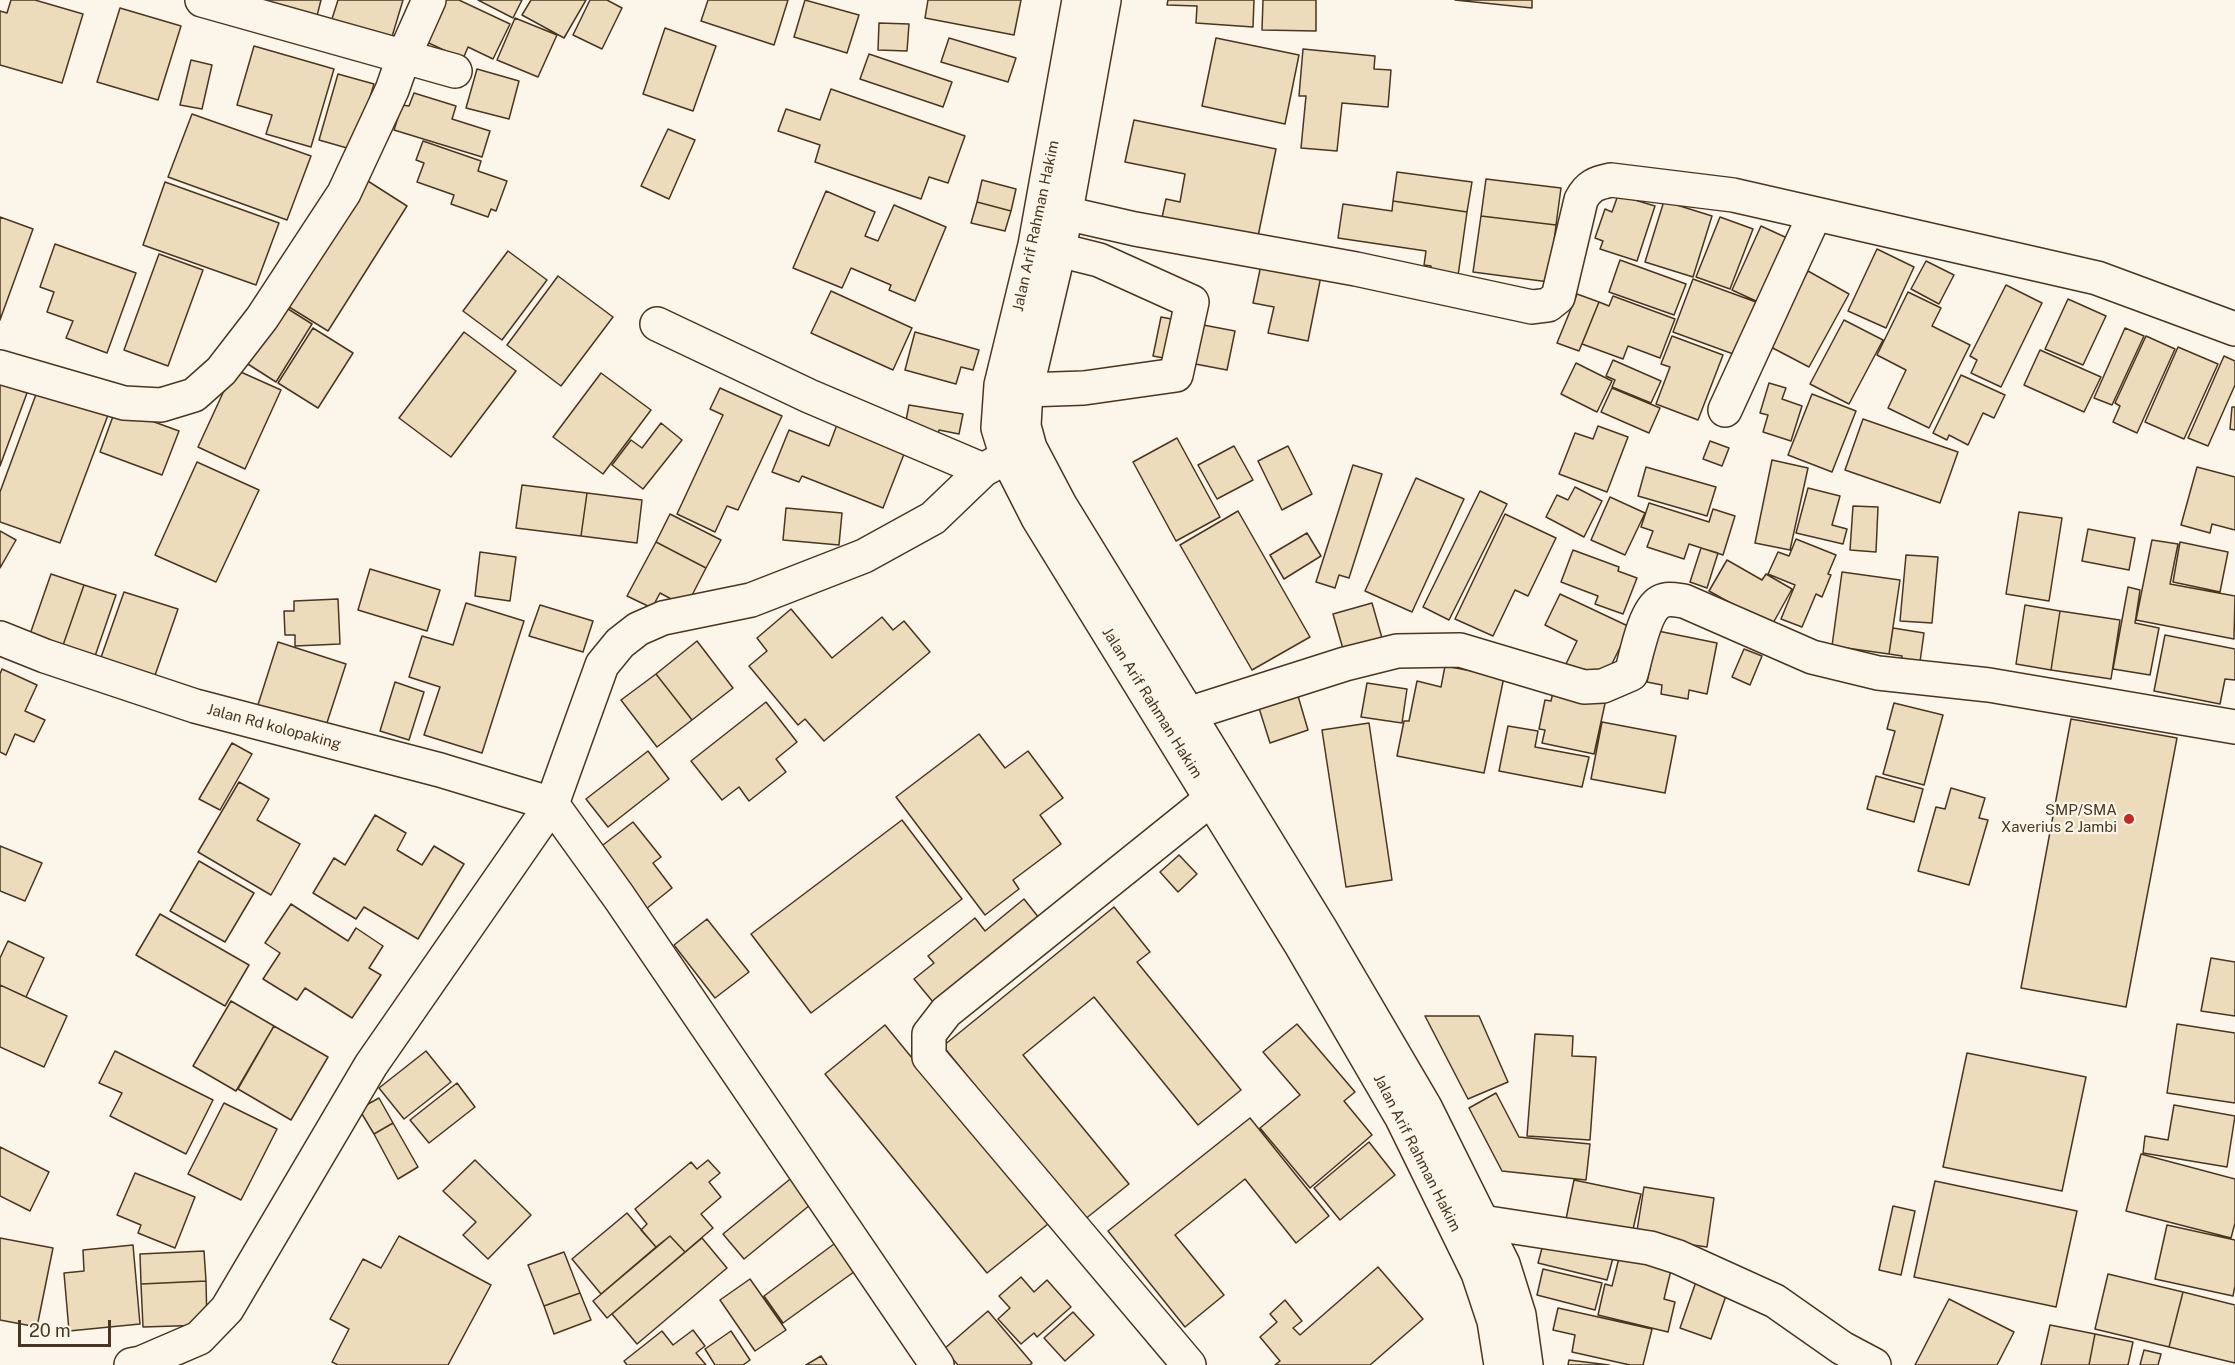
<!DOCTYPE html>
<style>
body{margin:0}
#map{position:relative;width:2235px;height:1365px;overflow:hidden;background:#fbf6e9;font-family:"Public Sans",sans-serif}
canvas{display:block}
.scale{position:absolute;left:18px;top:1320px;width:93px;height:27px;box-sizing:border-box;border:3px solid #4a3520;border-top:0;padding-left:8px;font-size:18px;line-height:21px;white-space:nowrap;color:#4a3520;-webkit-text-stroke:4px #fbf6e9;paint-order:stroke}
</style>
<div id="map">
<canvas width="2235" height="1365"></canvas>
<div class="scale">20 m</div>
</div>
<script>
const ctx = document.querySelector('canvas').getContext('2d');
ctx.lineJoin = 'round';
function fillPath(path, color) { ctx.fillStyle = color; ctx.fill(path, 'evenodd'); }
function trace(path, color, width, dash) { ctx.strokeStyle = color; ctx.lineWidth = width; ctx.lineCap = dash ? 'butt' : 'round'; ctx.setLineDash(dash || []); ctx.stroke(path); }
function label(font, color, halo, rows, align = 'center') {
  ctx.font = font + ' "Public Sans",sans-serif'; ctx.lineWidth = 4.5; ctx.setLineDash([]); ctx.textBaseline = 'middle'; ctx.strokeStyle = halo; ctx.fillStyle = color; for (const [text, x, y, turn = 0] of rows) {
    ctx.save(); ctx.translate(x, y); ctx.rotate((+turn || 0) * Math.PI / 180); ctx.textAlign = isNaN(turn) ? turn : align; if (halo) ctx.strokeText(text, 0, 0); ctx.fillText(text, 0, 0); ctx.restore();
  }
}
const building = new Path2D(`
 M11,0H35L83,14L62,83L0,65V11L7,13Z
 M263,0H321L317,16Z
 M338,0H403L391,40L331,22Z
 M437,0H459L510,24L493,59L468,47L463,59L418,38Z
 M478,0H522L513,18Z
 M531,0H586L564,38L522,15Z
 M590,0H607L622,8L602,49L573,35Z
 M708,0H788L774,45L701,21Z
 M805,0L859,15L847,53L794,37Z
 M928,0H1021L1014,35L925,18Z
 M1168,0H1254L1253,27L1196,23L1197,6L1167,5Z
 M1263,0H1316V31L1262,30Z
 M1455,0H1532V8Z
 M120,8L181,26L158,100L97,82Z
 M515,18L557,35L538,77L497,60Z
 M879,23L909,24L907,51L878,50Z
 M665,28L716,46L693,111L643,94Z
 M949,38L1016,58L1008,82L941,62Z
 M1216,38L1299,55L1285,124L1202,106Z
 M254,46L334,69L311,147L266,134L272,115L237,105Z
 M1303,49L1375,56L1374,69L1391,70L1388,107L1342,103L1337,151L1301,148L1306,96H1299Z
 M869,54L952,82L943,107L860,79Z
 M191,60L212,65L202,109L180,105Z
 M477,69L519,81L509,119L466,108Z
 M338,74L374,84L354,150L319,140Z
 M831,89L965,136L948,183L929,177L921,199L815,162L820,145L778,131L786,109L820,120Z
 M414,93L456,106L452,119L490,131L482,157L394,130L402,105L409,106Z
 M192,114L311,156L287,220L168,177Z
 M1134,120L1276,149L1256,246L1160,227L1166,199L1180,202L1185,174L1125,162Z
 M668,129L695,140L669,199L641,186Z
 M423,141L481,161L478,171L507,181L496,211L491,209L488,217L451,204L454,195L417,182L424,163L416,160Z
 M1397,172L1472,182L1467,212L1393,201Z
 M360,176L407,206L328,331L281,302Z
 M1486,179L1561,188L1556,225L1481,216Z
 M982,180L1016,189L1011,211L977,202Z
 M165,182L279,223L256,285L143,245Z
 M826,191L875,212L865,236L878,241L894,205L946,227L915,301L889,290L891,285L851,268L842,288L793,268Z
 M1618,195L1655,206L1637,261L1600,249L1603,241L1595,238L1605,209L1612,212Z
 M1393,201L1467,212L1457,283L1430,280L1431,266L1424,265L1426,251L1338,238L1343,204L1392,211Z
 M1664,201L1712,216L1693,277L1645,262Z
 M977,202L1011,211L1005,231L971,223Z
 M1481,216L1556,225L1549,282L1473,272Z
 M0,217L33,229L0,320Z
 M1720,217L1753,229L1730,289L1696,277Z
 M1761,226L1798,243L1769,307L1732,290Z
 M55,244L136,273L107,353L66,338L73,321L47,312L54,292L40,287Z
 M1877,249L1914,267L1886,328L1848,311Z
 M508,251L547,280L502,340L463,311Z
 M159,254L203,270L168,366L124,350Z
 M1620,260L1686,284L1674,315L1609,292Z
 M1926,261L1954,275L1939,304L1911,289Z
 M1261,265L1321,276L1308,341L1268,333L1274,307L1253,303Z
 M1808,271L1849,294L1809,367L1767,345Z
 M558,276L613,317L561,386L507,345Z
 M1693,279L1756,302L1736,355L1673,332Z
 M2006,285L2042,303L2001,387L1971,373L1977,360L1970,356Z
 M831,291L912,328L893,370L811,333Z
 M1908,292L1941,308L1932,326L1970,345L1929,428L1888,408L1906,370L1877,355Z
 M1577,294L1599,302L1579,351L1557,343Z
 M1613,296L1675,319L1660,358L1628,346L1623,359L1582,344L1599,302L1609,306Z
 M2068,299L2106,316L2083,365L2045,349Z
 M277,302L312,324L276,382L240,359Z
 M1161,317L1235,331L1227,370L1153,356Z
 M1844,320L1883,340L1849,404L1810,384Z
 M313,328L353,353L318,408L278,383Z
 M2125,328L2144,336L2112,405L2094,398Z
 M464,332L516,371L451,457L399,418Z
 M915,332L979,350L973,370L961,367L956,384L905,370Z
 M1672,336L1723,355L1698,420L1656,404L1670,367L1661,364Z
 M2146,336L2175,349L2137,433L2113,422L2120,406L2115,403Z
 M2178,347L2218,364L2184,439L2145,422Z
 M2040,350L2101,377L2084,412L2024,385Z
 M2224,356L2235,361V385L2208,446L2188,438Z
 M1613,360L1661,381L1651,403L1612,387L1615,380L1606,376Z
 M1576,363L1612,381L1597,412L1561,394Z
 M234,369L281,390L245,469L198,447Z
 M601,373L651,410L603,474L553,437Z
 M1961,375L2005,395L1994,418L1983,413L1968,445L1949,435L1947,440L1933,433Z
 M0,383L27,393L0,466Z
 M1769,383L1786,388L1782,399L1802,406L1791,441L1763,432L1768,415L1760,413Z
 M720,388L782,416L738,510L727,506L715,532L677,514L723,415L710,409Z
 M1612,388L1660,408L1649,433L1601,412Z
 M38,389L108,415L60,543L0,522V492Z
 M1812,394L1856,411L1832,472L1788,455Z
 M909,405L963,414L959,434L939,430L936,441L903,436Z
 M2232,407H2235V430L2230,429Z
 M116,408L179,431L162,475L100,452Z
 M1863,419L1958,452L1940,503L1845,470Z
 M838,422L906,449L883,508L802,476L799,482L772,472L789,430L829,446Z
 M661,423L682,440L643,489L612,465L631,440L642,448Z
 M1598,426L1628,437L1607,492L1559,474L1575,433L1593,439Z
 M1177,438L1220,517L1176,541L1133,462Z
 M1710,441L1729,448L1722,466L1703,459Z
 M1234,446L1253,480L1217,499L1198,465Z
 M1288,446L1312,494L1282,510L1258,461Z
 M1772,460L1808,468L1790,550L1755,543Z
 M197,462L259,490L216,582L155,555Z
 M1353,465L1382,474L1349,578L1339,575L1335,588L1316,582Z
 M1646,467L1716,487L1707,516L1638,496Z
 M2197,467L2235,477V530L2212,524L2210,533L2181,525Z
 M1416,478L1464,499L1412,612L1365,591Z
 M522,485L587,493L581,536L516,528Z
 M1575,487L1602,501L1584,537L1546,517L1557,495L1568,500Z
 M1808,488L1840,496L1832,525L1847,529L1843,544L1796,533Z
 M1480,491L1507,504L1449,620L1423,607Z
 M587,493L642,500L637,543L581,536Z
 M1610,497L1645,513L1625,555L1591,540Z
 M1649,503L1709,522L1713,509L1735,516L1723,555L1689,544L1684,559L1647,547L1653,531L1641,527Z
 M1853,506L1878,507L1876,552L1850,550Z
 M786,508L842,513L839,545L783,540Z
 M1238,511L1310,637L1252,670L1180,545Z
 M2019,512L2062,518L2049,601L2006,594Z
 M670,514L721,540L706,568L656,542Z
 M1505,514L1556,538L1528,596L1515,590L1493,636L1455,619Z
 M2088,529L2135,538L2129,570L2082,561Z
 M0,531L16,540L0,568Z
 M1307,533L1321,556L1284,579L1270,555Z
 M1796,539L1836,555L1828,574L1831,575L1822,597L1816,594L1802,627L1781,619L1795,585L1768,574L1778,552L1789,556Z
 M2152,540L2178,544L2170,584L2235,596L2234,639L2136,620Z
 M656,542L706,568L686,607L660,593L652,608L627,596Z
 M2180,542L2228,552L2220,592L2173,582Z
 M1701,548L1718,553L1707,588L1690,582Z
 M1573,550L1619,567L1618,571L1637,578L1623,614L1595,604L1598,596L1561,582Z
 M480,552L516,557L510,601L475,596Z
 M1906,555L1938,557L1932,623L1900,621Z
 M1727,560L1762,580L1766,574L1792,589L1767,634L1745,611L1709,591Z
 M370,569L440,590L427,631L358,610Z
 M1842,572L1900,580L1889,654L1832,646Z
 M51,574L84,585L61,651L28,640Z
 M84,585L116,595L93,662L61,651Z
 M2128,587L2140,590L2135,623L2159,628L2150,675L2113,669Z
 M124,592L178,609L152,684L98,666Z
 M1560,594L1630,627L1603,682L1566,664L1577,641L1545,625Z
 M338,599L340,644L295,646V635H285L284,611H294V601Z
 M466,603L524,621L482,753L424,735L440,687L409,677L422,636L453,645Z
 M1372,603L1382,638L1343,649L1333,614Z
 M540,605L593,621L583,652L529,636Z
 M2025,605L2060,611L2051,670L2016,664Z
 M791,609L832,658L882,617L893,630L904,621L930,652L824,741L805,719L798,725L749,666L767,651L757,638Z
 M2060,611L2120,620L2111,679L2051,670Z
 M1893,628L1924,633L1918,676L1900,673L1902,656L1889,654Z
 M1658,631L1717,643L1707,694L1689,690L1688,699L1661,694L1662,685L1647,682Z
 M2165,635L2235,649V680L2225,679L2220,704L2154,691Z
 M697,641L733,688L692,720L656,674Z
 M278,642L346,664L324,732L256,711Z
 M1744,649L1762,656L1750,685L1732,677Z
 M1445,666L1504,677L1484,773L1397,756L1404,721H1409L1417,681L1441,687Z
 M2,669L37,685L25,711L45,720L34,742L15,734L6,755L0,752V674Z
 M656,674L692,720L657,747L621,700Z
 M395,682L424,692L409,740L380,731Z
 M1367,683L1407,689L1402,723L1361,717Z
 M1554,688L1606,699L1594,754L1542,743L1545,730L1539,729L1545,700L1551,701Z
 M1298,696L1308,730L1270,743L1259,708Z
 M766,702L797,742L776,759L786,772L749,801L739,787L722,800L691,761Z
 M1894,703L1943,715L1924,785L1883,774L1895,731L1887,729Z
 M2071,719L2177,738L2126,1007L2021,988Z
 M1602,722L1676,736L1665,793L1591,779Z
 M1369,723L1392,880L1346,887L1322,730Z
 M1508,726L1538,731L1535,747L1589,757L1582,787L1499,771Z
 M979,734L1005,768L1028,751L1063,798L1040,815L1061,844L1013,880L1019,889L985,915L896,797Z
 M232,743L252,754L220,810L199,799Z
 M648,751L669,779L608,827L586,799Z
 M1876,776L1923,789L1914,822L1867,809Z
 M239,782L269,799L257,820L300,844L271,895L198,852Z
 M1951,788L1985,798L1979,818L1988,820L1969,885L1918,871L1936,807L1945,809Z
 M375,815L406,833L397,850L422,865L434,846L464,864L418,939L364,907L356,919L313,893L334,858L345,865Z
 M902,820L962,899L811,1013L751,934Z
 M633,822L661,857L653,863L672,888L646,909L599,848Z
 M0,846L42,863L25,901L0,891Z
 M1179,855L1197,874L1178,892L1160,872Z
 M199,861L254,893L225,942L170,911Z
 M1024,899L1043,923L938,1008L914,979L934,963L928,956L975,918L985,931Z
 M291,904L348,941L356,928L383,946L369,968L381,975L352,1018L305,988L297,1000L263,979L280,953L265,943Z
 M1114,907L1150,952L1137,962L1241,1090L1198,1125L1094,997L1023,1055L1129,1184L1084,1220L943,1046Z
 M160,914L249,965L225,1006L136,955Z
 M707,919L749,972L715,998L674,945Z
 M8,941L44,958L26,997L0,985V958Z
 M2211,958L2235,962V1016L2201,1011Z
 M0,985L67,1016L44,1067L0,1047Z
 M231,1001L274,1026L236,1091L193,1066Z
 M1425,1016H1479L1508,1082L1468,1099Z
 M1297,1024L1355,1092L1344,1101L1372,1135L1310,1188L1260,1128L1300,1095L1263,1052Z
 M2177,1024L2235,1033V1103L2167,1093Z
 M885,1025L1048,1224L987,1273L825,1074Z
 M274,1026L328,1057L291,1120L238,1089Z
 M1535,1034L1573,1036L1572,1056L1596,1057L1590,1140L1527,1136Z
 M115,1051L213,1100L186,1154L110,1116L122,1093L99,1083Z
 M426,1051L451,1082L404,1119L379,1088Z
 M1967,1053L2086,1077L2062,1191L1943,1167Z
 M457,1083L475,1107L429,1143L410,1120Z
 M1496,1093L1519,1137L1590,1144L1586,1180L1502,1171L1469,1108Z
 M379,1098L393,1123L374,1134L359,1109Z
 M224,1103L277,1129L241,1200L188,1174Z
 M2174,1105L2235,1116L2227,1167L2143,1153L2145,1136L2168,1140Z
 M1250,1118L1329,1216L1296,1243L1245,1179L1175,1235L1224,1295L1185,1327L1108,1231Z
 M393,1123L418,1167L398,1179L374,1134Z
 M1369,1142L1395,1175L1340,1220L1314,1188Z
 M0,1147L49,1172L30,1211L0,1196Z
 M2141,1154L2235,1179V1223L2231,1238L2126,1211Z
 M475,1160L531,1215L488,1259L463,1235L476,1222L443,1191Z
 M708,1160L720,1173L709,1182L721,1197L701,1214L713,1228L685,1252L670,1236L656,1247L641,1230L647,1224L635,1209L691,1162L697,1169Z
 M800,1171L821,1196L744,1259L723,1234Z
 M135,1173L195,1197L175,1248L138,1233L141,1225L117,1215Z
 M1574,1180L1641,1194L1631,1238L1565,1224Z
 M1935,1181L2077,1211L2056,1307L1914,1277Z
 M1644,1187L1714,1198L1707,1247L1636,1237Z
 M1893,1206L1915,1211L1901,1275L1879,1270Z
 M627,1213L656,1247L601,1294L572,1259Z
 M2167,1225L2235,1240V1286L2233,1296L2155,1279Z
 M399,1236L491,1285L448,1365H338L332,1362L349,1329L330,1319L363,1259L381,1268Z
 M670,1236L685,1252L607,1318L593,1301Z
 M1545,1237L1614,1254L1607,1280L1538,1263Z
 M0,1238L53,1248L37,1327L0,1320Z
 M702,1238L727,1268L637,1344L612,1314Z
 M838,1241L858,1269L783,1323L764,1296Z
 M133,1245L140,1324L69,1331L64,1273L84,1271L83,1250Z
 M204,1251L206,1281L141,1284L140,1254Z
 M564,1252L580,1293L544,1306L528,1265Z
 M1620,1254L1672,1266L1664,1299L1675,1302L1668,1332L1598,1315L1605,1284L1612,1286Z
 M1378,1267L1423,1319L1370,1365H1275L1280,1361L1260,1337L1277,1322L1270,1314L1285,1300L1302,1321L1293,1328L1300,1335Z
 M1543,1269L1602,1283L1595,1310L1537,1295Z
 M2108,1274L2183,1292L2169,1347L2095,1329Z
 M1698,1276L1729,1287L1711,1339L1680,1328Z
 M1021,1277L1034,1292L1047,1280L1071,1307L1037,1337L1034,1333L1021,1344L998,1319L1010,1308L999,1296Z
 M750,1279L786,1330L755,1351L720,1300Z
 M206,1281L207,1325L143,1327L141,1284Z
 M2183,1292L2235,1305V1363L2169,1347Z
 M580,1293L591,1320L554,1334L544,1306Z
 M1949,1299L2014,1332L1997,1365H1915Z
 M1558,1308L1652,1329L1643,1365H1630L1572,1352L1575,1335L1553,1330Z
 M988,1311L1032,1363L1030,1365H958L944,1349Z
 M1073,1312L1094,1335L1065,1361L1044,1338Z
 M2050,1325L2095,1334L2089,1365H2041Z
 M693,1330L705,1346L696,1353L706,1365H627L624,1361L662,1331L673,1345Z
 M731,1331L750,1360L743,1365H715L705,1349Z
 M2095,1334L2133,1342L2128,1365H2089Z
 M2144,1350L2161,1354L2158,1365H2140Z
 M821,1356L827,1365H806Z
 M1569,1360L1609,1365H1568Z`);
fillPath(building, '#ecdcbc');
trace(building, '#4a3520', 1.5);
const minor = new Path2D(`
 M202,0L455,71
 M1065,213L1135,229L1356,269L1532,307L1548,305L1558,297L1581,200C1588,186 1596,183 1611,180L1733,195L2097,278L2235,329
 M657,324L809,396L983,470
 M0,367L124,403L161,405L194,395L221,371L262,318L344,193L392,90L404,56L429,0
 M1026,390L1084,388L1176,375L1192,302L1099,260L1059,250
 M1725,410L1815,214
 M0,638L45,656L195,706L440,770L552,804L619,897L937,1365
 M1188,714L1345,664L1397,651L1460,650L1584,687L1603,686L1631,674C1636,657 1644,611 1660,602C1667,598 1676,600 1684,601L1812,657L1878,673L1989,685L2235,727
 M1482,1222L1650,1248L1678,1257L1775,1301L1842,1348L1874,1365
 M131,1365L141,1363L199,1338L227,1309L371,1065L552,804L602,665L620,643L638,629L663,618L751,600L864,556L933,518L983,470L1007,457
 M1189,1365L929,1057V1034L946,1012L1211,799`);
const major = new Path2D(`
 M1079,0L1035,245L1001,385L998,428L1007,457L1038,518L1300,943L1402,1118L1478,1273L1494,1321L1501,1365
 M1104,0L1059,250L1026,390L1024,426L1030,448L1060,505L1321,930L1425,1107L1503,1264L1519,1315L1526,1365`);
trace(minor, '#4a3520', 36);
trace(major, '#4a3520', 36);
trace(minor, '#fbf6e9', 33);
trace(major, '#fbf6e9', 33);
for (const [x, y, r, color] of [
 [2129,819,6,"#c62828"]
]) { const dot = new Path2D(); dot.arc(x, y, r, 0, 2 * Math.PI); ctx.fillStyle = color; ctx.fill(dot); trace(dot, '#fbf6e9', 2); }
label('15px', '#4a3520', '#fbf6e9', [
 ["Jalan Arif Rahman Hakim",1036,226,-78],
 ["Jalan Arif Rahman Hakim",1152,703,58],
 ["Jalan Rd kolopaking",274,727,15],
 ["Jalan Arif Rahman Hakim",1417,1153,63]
]);
label('15px', '#4a3520', '#fbf6e9', [
 ["SMP/SMA",2117,810],
 ["Xaverius 2 Jambi",2117,827]
], 'right');
</script>
